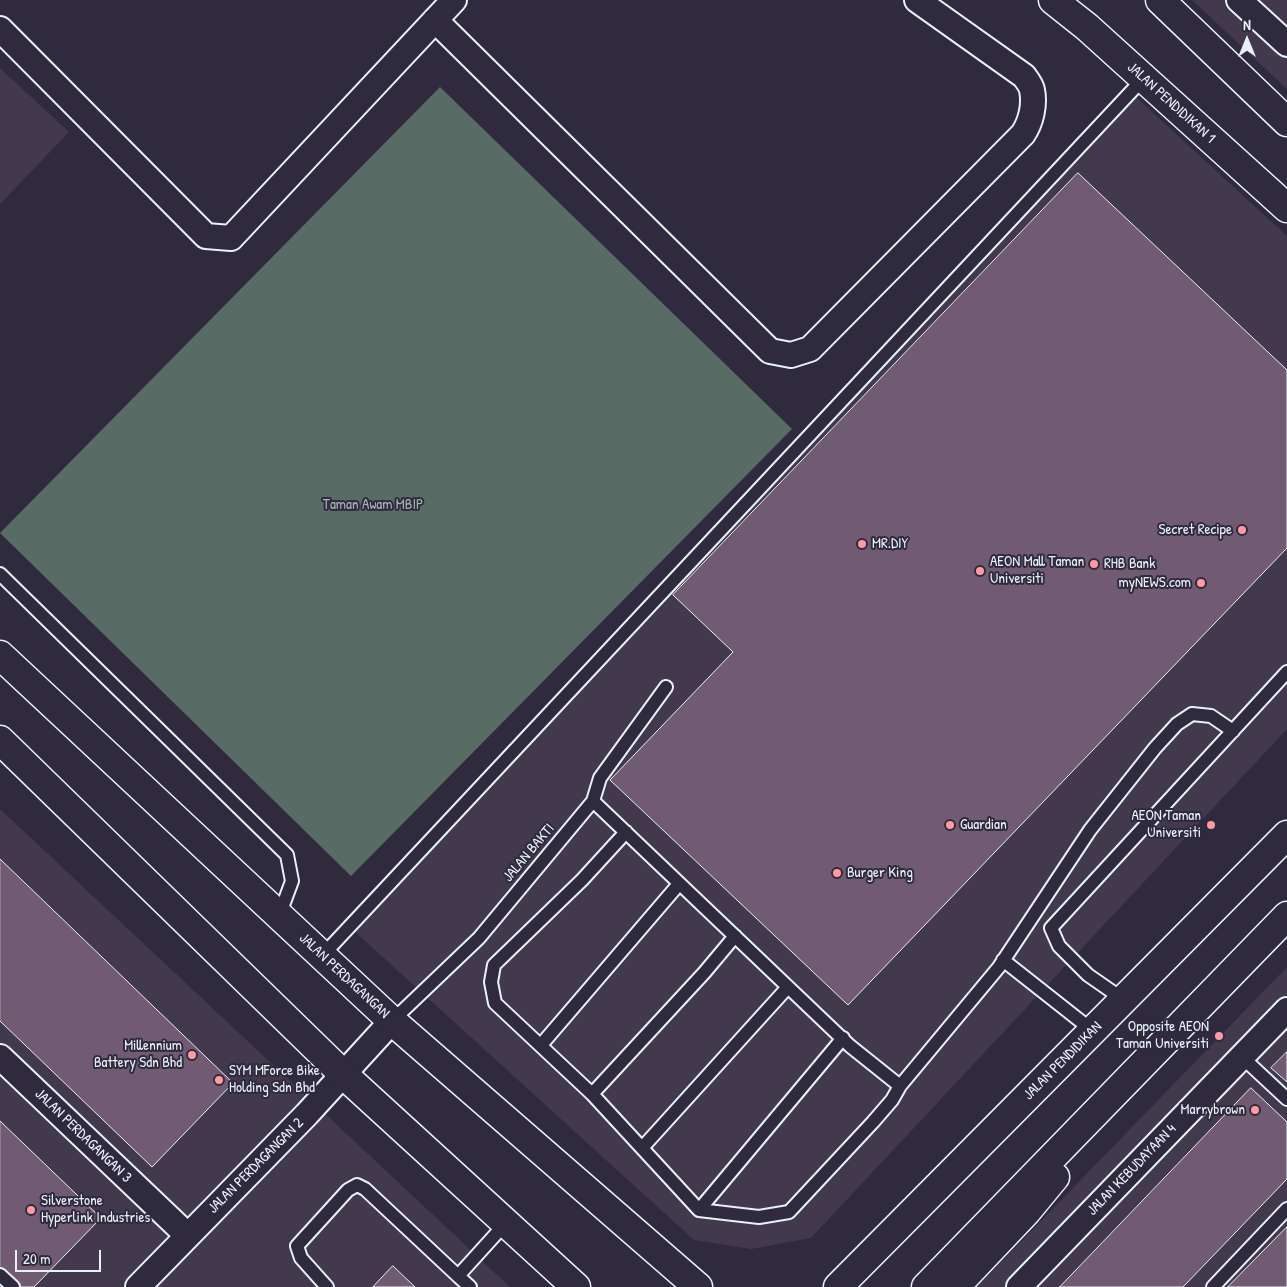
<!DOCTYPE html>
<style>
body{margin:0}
#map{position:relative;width:1287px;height:1287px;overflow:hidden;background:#2f2a3d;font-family:"Patrick Hand",sans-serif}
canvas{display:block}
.north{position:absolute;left:1222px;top:15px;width:50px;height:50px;-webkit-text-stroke:4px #2f2a3d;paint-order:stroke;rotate:0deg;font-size:14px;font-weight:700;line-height:20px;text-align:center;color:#e8f1f8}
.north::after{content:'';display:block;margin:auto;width:18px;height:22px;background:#e8f1f8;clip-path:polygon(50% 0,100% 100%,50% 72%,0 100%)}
.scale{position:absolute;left:15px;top:1250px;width:86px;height:22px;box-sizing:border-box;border:2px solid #e8f1f8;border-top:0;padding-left:6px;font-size:15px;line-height:18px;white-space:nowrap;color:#e8f1f8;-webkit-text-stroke:4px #2f2a3d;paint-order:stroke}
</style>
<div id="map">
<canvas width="1287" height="1287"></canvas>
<div class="north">N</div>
<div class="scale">20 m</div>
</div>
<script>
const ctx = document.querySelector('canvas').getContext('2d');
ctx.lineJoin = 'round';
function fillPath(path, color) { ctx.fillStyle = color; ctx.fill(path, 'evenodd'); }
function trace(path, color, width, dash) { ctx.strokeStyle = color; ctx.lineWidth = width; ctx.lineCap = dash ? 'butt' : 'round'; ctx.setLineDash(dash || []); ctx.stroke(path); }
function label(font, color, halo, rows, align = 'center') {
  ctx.font = font + ' "Patrick Hand",sans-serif'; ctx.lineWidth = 4; ctx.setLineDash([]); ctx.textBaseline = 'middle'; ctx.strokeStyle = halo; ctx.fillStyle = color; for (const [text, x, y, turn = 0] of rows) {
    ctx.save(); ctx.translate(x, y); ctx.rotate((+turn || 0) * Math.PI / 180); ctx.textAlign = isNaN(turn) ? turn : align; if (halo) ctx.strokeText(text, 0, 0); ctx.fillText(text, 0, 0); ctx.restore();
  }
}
fillPath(new Path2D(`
 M1192,0H1287V89Z
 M0,68L69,132L0,204Z
 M1125,87L1287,236V729L811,1238L751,1249L694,1240L343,921L780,457Z
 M0,809L510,1287H0Z
 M1287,967V1287H977Z`), '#43394d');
fillPath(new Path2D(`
 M440,87L792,429L351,876L0,533Z`), '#586c65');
const building = new Path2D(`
 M1078,173L1287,370V548L848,1005L610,780L733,652L673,595Z
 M0,859L233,1083L152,1167L0,1021Z
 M1287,1052V1082L1271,1068Z
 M1251,1088L1287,1122V1179L1183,1287H1060Z
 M0,1121L101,1218L34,1287H15L0,1273Z
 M1287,1227V1287H1228Z
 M393,1266L415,1287H373Z`);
fillPath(building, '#715b72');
trace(building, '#e8f1f8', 1);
const service = new Path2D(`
 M0,574L287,855L292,881L279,916
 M593,801L850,1046L900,1086L892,1100L873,1122L789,1212L759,1217L699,1210L592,1094L495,1003L491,982L494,965L582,880L626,832
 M322,956L1143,79
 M1003,960L1093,1031
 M1124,1000L1088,975L1059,946L1051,928L1287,672
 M392,1021L479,938L593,801L600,778L666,687
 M541,1045L679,884
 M1242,1057L1287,1099
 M900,1086L999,967L1090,830L1155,748L1177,724L1192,714L1211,716L1233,731
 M592,1094L704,973L735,936
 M642,1148L788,987
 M699,1210L843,1038
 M0,1275L13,1287
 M327,1287L301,1258L297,1246L348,1190L357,1185L365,1189L458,1276
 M470,1287L458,1276L506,1223
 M1213,1287L1287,1209`);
const minor = new Path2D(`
 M1239,0L1287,44
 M435,20L770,351L791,355L810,349L1023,134C1031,122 1035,105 1032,90C1031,85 1027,80 1024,76L917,0
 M0,29L206,236L231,238L454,0
 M0,1057L187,1235
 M138,1287L307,1114L392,1021
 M1019,1287L1287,1010`);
const tertiary = new Path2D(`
 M1053,0L1087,27L1287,208
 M1160,0L1287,122`);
const secondary = new Path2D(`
 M0,655L392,1021L698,1287
 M0,740L344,1075L576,1287
 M838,1287L1287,835
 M926,1287L1287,916
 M955,1287L1027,1211L1055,1177`);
trace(service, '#e8f1f8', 16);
trace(minor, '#e8f1f8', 28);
trace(tertiary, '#e8f1f8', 31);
trace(secondary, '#e8f1f8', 31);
trace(service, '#2f2a3d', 12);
trace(minor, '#2f2a3d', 24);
trace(tertiary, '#2f2a3d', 28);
trace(secondary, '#2f2a3d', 28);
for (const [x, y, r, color] of [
 [1242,530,5,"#ff9aa2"],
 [862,544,5,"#ff9aa2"],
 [1094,564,5,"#ff9aa2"],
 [980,571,5,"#ff9aa2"],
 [1201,583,5,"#ff9aa2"],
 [950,825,5,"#ff9aa2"],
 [1211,825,5,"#ff9aa2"],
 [837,873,5,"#ff9aa2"],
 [1219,1036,5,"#ff9aa2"],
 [192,1055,5,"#ff9aa2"],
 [219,1080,5,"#ff9aa2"],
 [1255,1110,5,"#ff9aa2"],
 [31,1210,5,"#ff9aa2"]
]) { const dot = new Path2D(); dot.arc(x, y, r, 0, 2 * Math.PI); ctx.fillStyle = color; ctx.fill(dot); trace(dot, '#2f2a3d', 2); }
label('15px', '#e8f1f8', '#2f2a3d', [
 ["JALAN PENDIDIKAN 1",1171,103,42],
 ["JALAN BAKTI",529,853,-50],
 ["JALAN PERDAGANGAN",344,976,43],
 ["JALAN PENDIDIKAN",1063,1061,-45],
 ["JALAN PERDAGANGAN 3",83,1136,44],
 ["JALAN PERDAGANGAN 2",256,1166,-45],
 ["JALAN KEBUDAYAAN 4",1132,1170,-46]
]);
label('15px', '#a7b5b6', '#2f2a3d', [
 ["Taman Awam MBIP",373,505]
]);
label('15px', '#e8f1f8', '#2f2a3d', [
 ["Secret Recipe",1232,530,"right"],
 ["MR.DIY",872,544],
 ["AEON Mall Taman",990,562],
 ["Universiti",990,579],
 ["RHB Bank",1104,564],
 ["myNEWS.com",1191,583,"right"],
 ["AEON Taman",1201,816,"right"],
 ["Universiti",1201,833,"right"],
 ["Guardian",960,825],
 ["Burger King",847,873],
 ["Opposite AEON",1209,1027,"right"],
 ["Taman Universiti",1209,1044,"right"],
 ["Millennium",182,1046,"right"],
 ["Battery Sdn Bhd",182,1063,"right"],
 ["SYM MForce Bike",229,1071],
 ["Holding Sdn Bhd",229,1088],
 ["Marrybrown",1245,1110,"right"],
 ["Silverstone",41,1201],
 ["Hyperlink Industries",41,1218]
], 'left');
</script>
